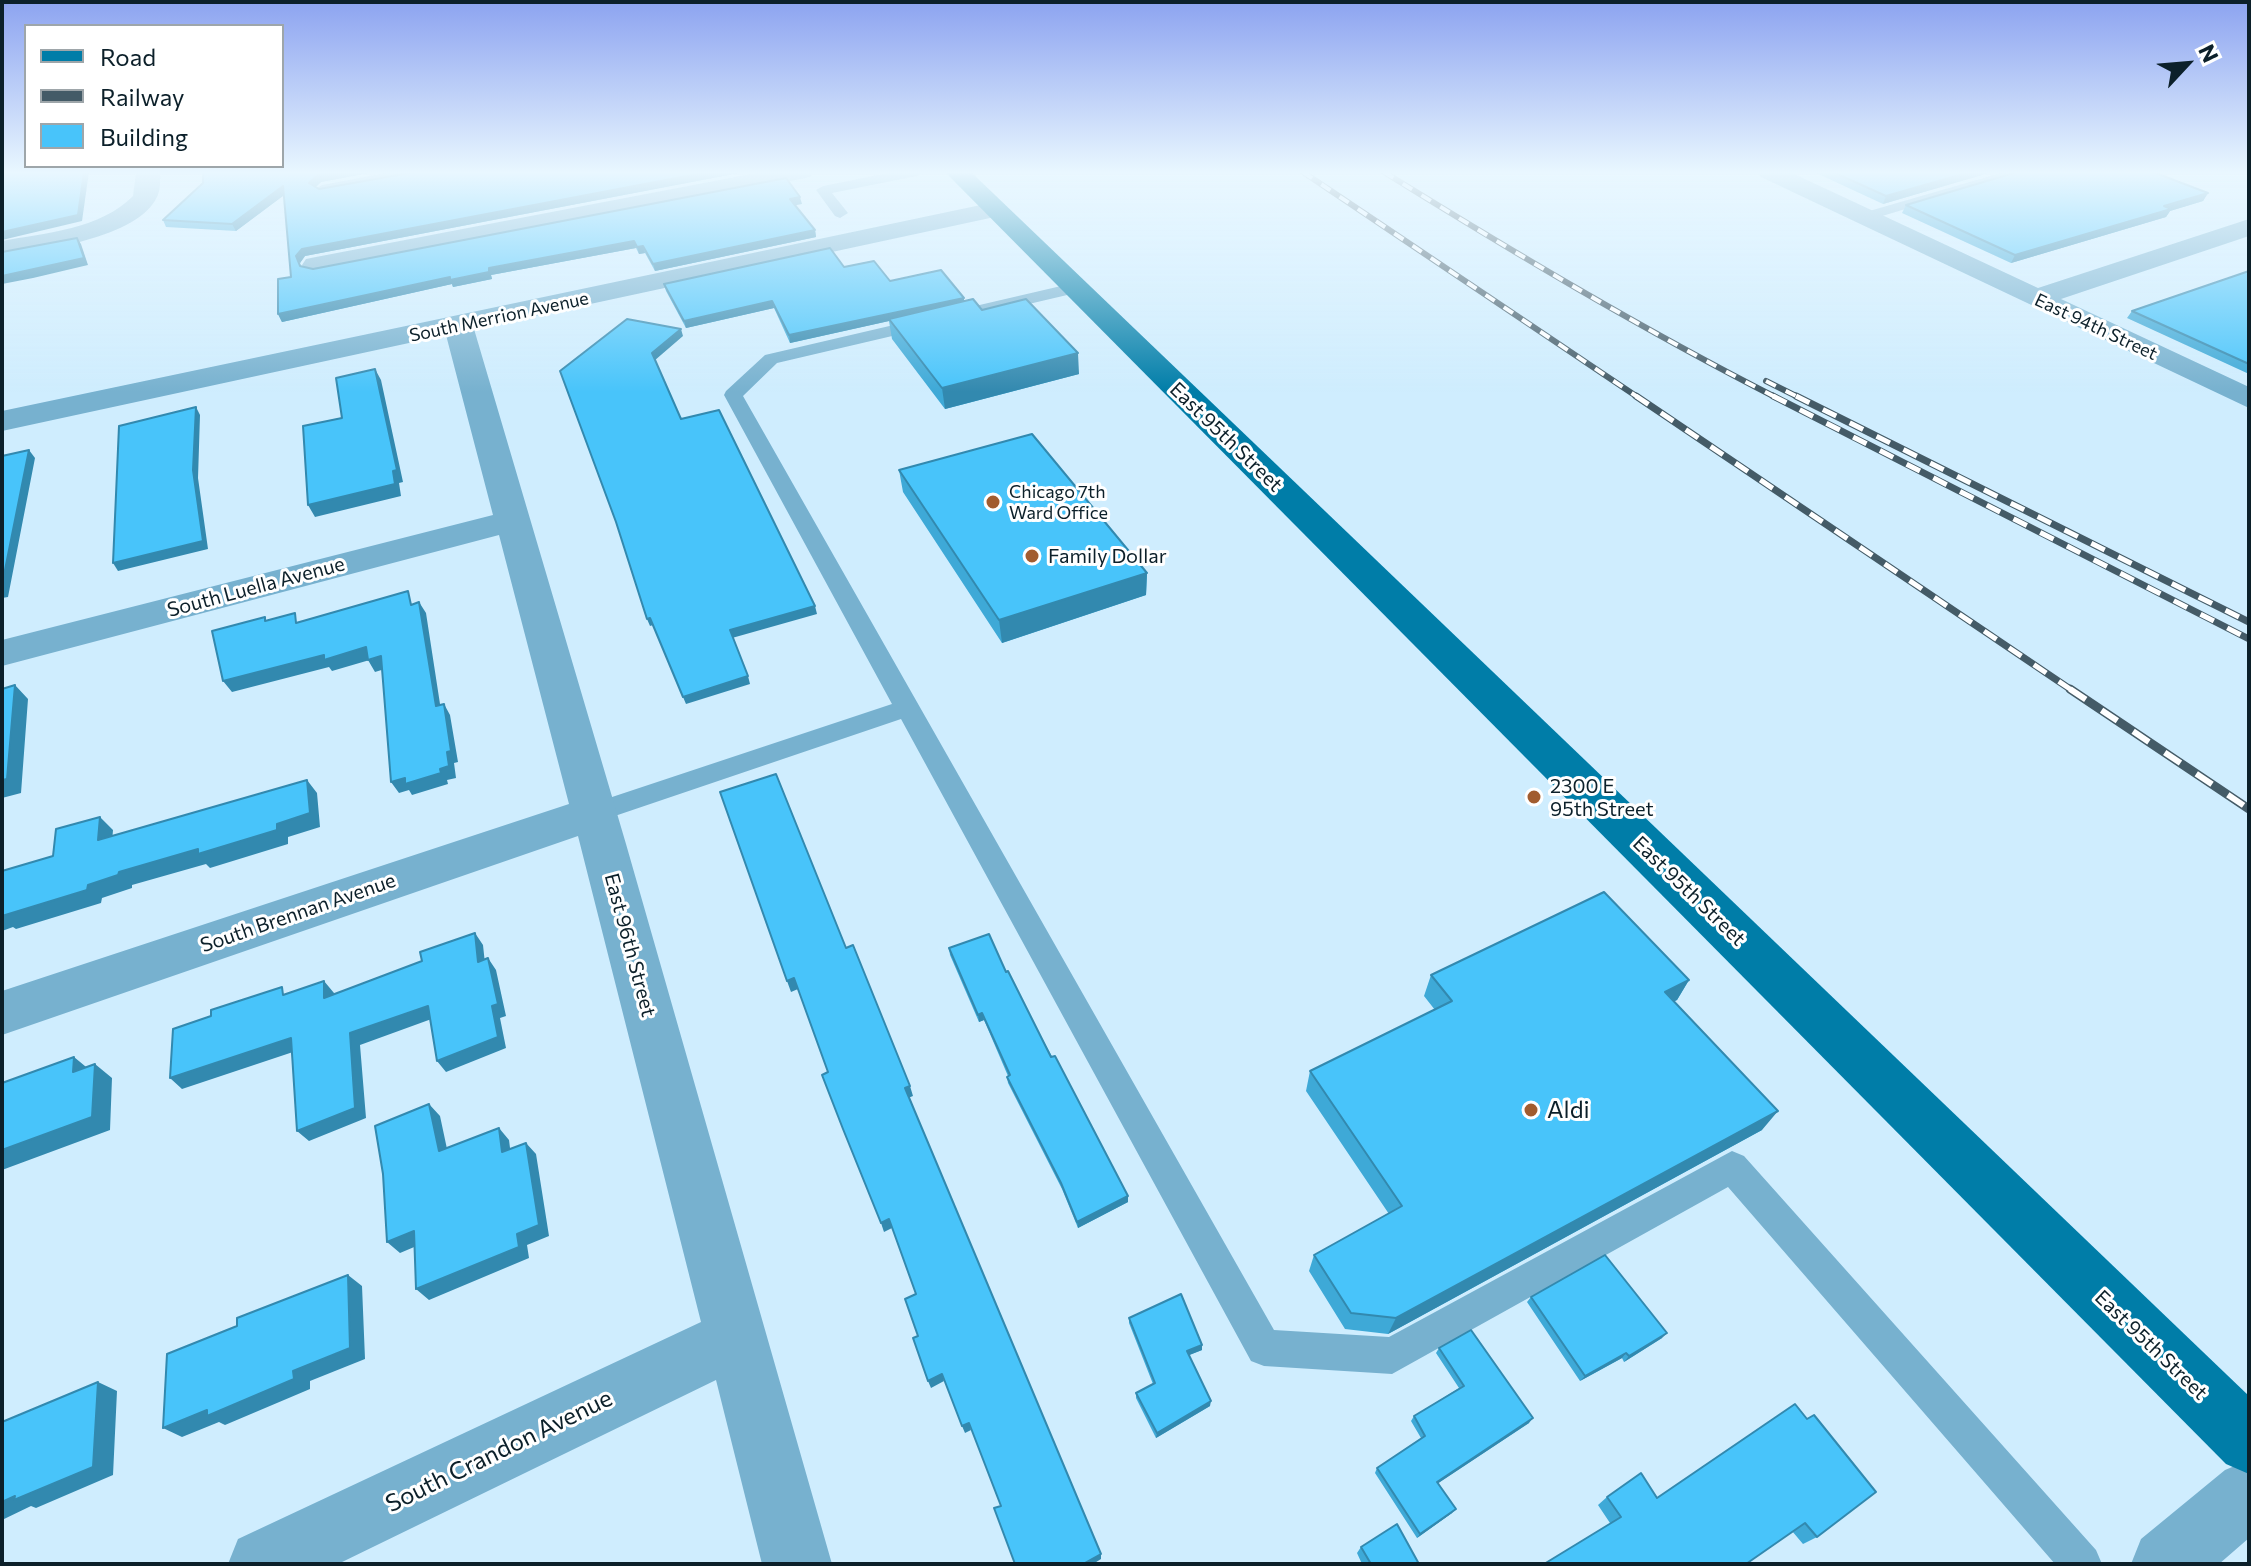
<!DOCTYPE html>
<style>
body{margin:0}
#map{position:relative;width:2251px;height:1566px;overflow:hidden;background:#cfedfe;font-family:Commissioner,sans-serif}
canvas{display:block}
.frame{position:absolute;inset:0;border:4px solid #0c202a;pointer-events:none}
.legend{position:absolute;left:24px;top:24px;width:260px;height:144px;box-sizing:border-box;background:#fff;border:2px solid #9ea6aa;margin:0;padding:10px 14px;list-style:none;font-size:24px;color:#0c202a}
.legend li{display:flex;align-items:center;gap:16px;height:40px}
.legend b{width:40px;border:2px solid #9ea6aa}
.north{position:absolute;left:2147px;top:24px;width:80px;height:80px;-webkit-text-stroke:6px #fff;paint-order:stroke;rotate:64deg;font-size:22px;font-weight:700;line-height:32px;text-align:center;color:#0c202a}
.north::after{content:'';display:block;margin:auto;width:28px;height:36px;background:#0c202a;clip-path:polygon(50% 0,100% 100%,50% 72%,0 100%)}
</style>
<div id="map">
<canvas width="2251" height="1566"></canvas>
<div class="frame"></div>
<ul class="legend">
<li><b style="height:10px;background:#007da8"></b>Road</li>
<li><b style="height:10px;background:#445b67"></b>Railway</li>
<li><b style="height:22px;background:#48c4fa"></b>Building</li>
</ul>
<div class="north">N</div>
</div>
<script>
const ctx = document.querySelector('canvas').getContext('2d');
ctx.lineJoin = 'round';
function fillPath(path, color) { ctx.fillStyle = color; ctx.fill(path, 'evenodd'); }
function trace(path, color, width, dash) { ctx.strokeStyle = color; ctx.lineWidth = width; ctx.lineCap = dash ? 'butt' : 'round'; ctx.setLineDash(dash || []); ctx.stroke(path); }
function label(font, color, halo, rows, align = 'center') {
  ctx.font = font + ' Commissioner,sans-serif'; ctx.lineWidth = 6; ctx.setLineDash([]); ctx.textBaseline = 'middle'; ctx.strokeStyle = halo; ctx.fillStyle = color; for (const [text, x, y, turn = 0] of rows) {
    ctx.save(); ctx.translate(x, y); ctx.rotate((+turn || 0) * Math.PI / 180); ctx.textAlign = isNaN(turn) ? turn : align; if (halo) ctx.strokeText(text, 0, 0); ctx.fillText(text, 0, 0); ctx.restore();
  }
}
fillPath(new Path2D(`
 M391,172H424L417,176L322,193L315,189L322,185Z
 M893,172H924L917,176L832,193L848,213L840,218L835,216L816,190L823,186Z
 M2004,172H2028L1869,220L1864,222L1856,217L1859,214Z
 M1074,283L1080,284L1082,288L1080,292L777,363L743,396L1274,1330L1389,1337L1732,1151L1744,1156L2096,1550L2102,1564H2055L1728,1187L1392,1374L1264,1366L1251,1361L901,719L603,820L594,823L585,820L581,813L585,806L892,704L724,395L726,391L765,355Z`), '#77b1cf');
fillPath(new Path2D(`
 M136,172H160C160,181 161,189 157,197C138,238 42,250 2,257V241C45,233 101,229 133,196Z
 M761,172H813L810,177L801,179L316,273L306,271L302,265L306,259L316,257Z
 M1758,172H1790L2038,288L2249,219V236L2061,299L2249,387V408L1761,177Z
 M995,202L1004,205L1008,210L1004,215L474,329L626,844L832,1564H762L716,1380L338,1564H228L238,1539L701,1322L578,836L2,1035V991L569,804L499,535L2,666V640L493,515L446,335L2,431V411Z
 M2249,1460V1538L2219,1564H2131L2141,1539L2225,1470Z`), '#77b1cf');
fillPath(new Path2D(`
 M945,172H971L2249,1396V1474L2226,1464Z`), '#007da8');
const railFar2 = new Path2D(`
 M1303,172L1639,398
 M1384,172C1513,252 1642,329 1777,398
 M1766,381L1800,398`);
const railFar1 = new Path2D(`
 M1636,396L2073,691
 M1773,396L2249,639
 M1796,396L2249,622`);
const rail = new Path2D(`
 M2070,689L2249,809`);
trace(railFar2, '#445b67', 6);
trace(railFar1, '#445b67', 7);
trace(rail, '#445b67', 9);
trace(railFar2, '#fff', 4, [11]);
trace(railFar1, '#fff', 5, [15]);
trace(rail, '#fff', 6, [19]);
fillPath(new Path2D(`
 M203,172H374L321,182L316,187L319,189L744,172L305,256L300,263L301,266L313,269L802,204L795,205L815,230L816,237L655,271L645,253L639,254L636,248L491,275L492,279L453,287L452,284L282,322L278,314L291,277L284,195L236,231L166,227L163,220L203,183Z
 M1814,172H1992L1883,204Z
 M2208,193L2203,201L2170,211L2166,217L2011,263L1902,213L1906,205Z
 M844,267L890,281L964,298V301L982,310L1079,374L945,409L892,339L889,321L790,343L774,308L686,328L666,291L664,284Z
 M2249,271V374L2127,318L2132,311Z
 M899,470L1147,573L1146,595L1002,643L903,492Z
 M949,948L1006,972L1128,1196V1202L1078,1228L1062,1189L1008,1083L1007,1077L1008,1076L984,1020L979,1022L950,955Z
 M1431,975L1689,980L1677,1000L1674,1001L1762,1130L1388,1334L1345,1329L1309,1271L1314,1255L1389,1214L1306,1091L1310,1071L1435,1010L1424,996Z
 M1531,1297L1662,1338L1624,1362L1622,1358L1580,1381L1527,1302Z
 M1129,1318L1202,1345V1350L1189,1355L1210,1406L1156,1438L1136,1398V1393L1153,1384L1129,1323Z
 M1439,1348L1529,1423L1438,1483L1452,1513L1417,1538L1375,1473L1377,1468L1421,1438L1411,1421L1414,1416L1459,1388L1436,1353Z
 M1795,1404L1817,1537L1803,1544L1792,1531L1610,1523L1598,1505L1607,1497L1657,1498Z
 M1361,1547L1419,1564H1362L1357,1553Z`), '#3ea9d7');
fillPath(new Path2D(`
 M84,172H89L82,221L2,240V232Z
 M336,172H374L321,182L312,190L309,183L318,175Z
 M708,172H744L305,256L300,263L296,256L302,249Z
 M1970,172H1992L1883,204L1886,196Z
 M283,186L287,193L236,231L232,224Z
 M2208,193L2203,201L2170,211L2166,217L2011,263L2015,255Z
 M800,197L802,204L792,206L790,199Z
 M815,230L816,237L655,271L653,264Z
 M77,238L81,244L88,265L33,278L2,284V276Z
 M634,241L636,248L491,275L492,279L453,287L452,284L282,322L278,314L489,268Z
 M643,246L645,253L639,254L637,247Z
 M964,298V305L889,319V321L790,343L789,335Z
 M772,301L774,308L686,328L684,321Z
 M681,329L683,336L654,361L652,353Z
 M1078,353L1079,374L945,409L942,388Z
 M375,369L381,380L403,482L399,483L401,496L315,517L308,505Z
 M196,407L200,415L198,478L208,549L118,571L113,563L193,470Z
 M29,450L35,458L8,597L2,598V585Z
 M1147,573L1146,595L1002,643L999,620Z
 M419,602L426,613L442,717L436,706Z
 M815,606L817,614L732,638L730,630Z
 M650,618L653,625L650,626L647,619Z
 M366,647L373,659L332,671L329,667L232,692L223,681L324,655Z
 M381,656L388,668L375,672L368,660Z
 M748,676L750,684L686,704L683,697Z
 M15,685L28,699L21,793L2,798V780Z
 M444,704L450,715L458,762L454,763L456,778L447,780L448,784L412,795L409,790L399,793L391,782L440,769Z
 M307,780L317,793L320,827L288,837V844L210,868L206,864L132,885V888L102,898L101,903L16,929L13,927L2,931V914L88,885L119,872L277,824Z
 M100,817L113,830L111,854L98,840Z
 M475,933L483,945L486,973L478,962Z
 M488,958L496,970L506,1016L500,1018L506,1048L446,1072L437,1061L492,1006Z
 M794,978L798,989L791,992L787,981Z
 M1689,980L1677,1000L1653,1012L1665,992Z
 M324,981L334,993V1010L324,998Z
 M428,1006L437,1017L360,1045L366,1118L309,1141L297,1131L350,1033Z
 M982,1013L984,1020L979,1022L978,1015Z
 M291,1038L302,1049L182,1089L170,1078Z
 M74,1057L91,1071L73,1072Z
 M95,1064L112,1078L110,1130L2,1170V1150Z
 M910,1086L913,1096L908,1098L905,1088Z
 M429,1104L440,1116L450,1163L439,1151Z
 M1778,1111L1762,1130L1388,1334L1396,1318Z
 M499,1128L509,1140L512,1164L502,1152Z
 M526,1143L536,1154L549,1236L527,1245L529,1258L429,1300L416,1289Z
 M1128,1196V1202L1078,1228L1077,1222Z
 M889,1219L892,1228L884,1232L881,1223Z
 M414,1231L426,1242L400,1253L387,1242Z
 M348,1275L362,1286L365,1359L310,1381V1389L225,1425L219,1422L182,1437L163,1428L207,1410L293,1371Z
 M1667,1333L1662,1338L1624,1362L1629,1356Z
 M1202,1345V1350L1187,1356V1351Z
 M1626,1353L1622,1358L1580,1381L1585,1376Z
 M942,1374L944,1381L931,1388L928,1381Z
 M98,1382L117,1391L113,1475L36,1508L31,1506L2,1520V1502Z
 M1211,1401L1210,1406L1156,1438L1157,1433Z
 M1533,1418L1529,1423L1434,1486L1437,1482Z
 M969,1423L971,1430L965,1433L962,1426Z
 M1456,1509L1452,1513L1417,1538L1420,1534Z
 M1101,1554V1559L1093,1564H1083Z`), '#3289af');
const building = new Path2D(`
 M2,172H84L78,215L2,232Z
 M203,172H336L318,175L309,183L319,189L415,172H708L302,249L296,256L300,266L313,269L786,178L800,197L790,199L815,230L653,264L643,246L637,247L634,241L489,268V272L450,280V277L278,314V279L291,277L283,186L232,224L163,220L203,183Z
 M1833,172H1970L1886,196Z
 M2017,172H2153L2208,193L2164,206L2171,209L2015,255L1906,205Z
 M77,238L84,258L2,276V252Z
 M830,248L844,267L874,261L890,281L941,270L964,298L789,335L772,301L684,321L664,284Z
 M2249,271V364L2132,311Z
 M973,299L982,310L1026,299L1078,353L942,388L889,319Z
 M627,319L681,329L652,353L681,419L719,410L815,606L730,630L748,676L683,697L650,618L647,619L616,522L560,371Z
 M375,369L397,470L393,471L395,484L308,505L303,426L342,418L336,378Z
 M196,407L193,470L203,541L113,563L119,426Z
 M1032,434L1147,573L999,620L899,470Z
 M29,450L2,585V456Z
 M408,591L411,605L419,602L436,706L444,704L451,751L447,752L449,766L440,769L441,773L405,784V778L391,782L381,656L368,660L366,647L324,660V655L223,681L212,631L265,617V621L295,613L296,623Z
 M15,685L7,779L2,780V689Z
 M776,774L846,948L853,945L910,1086L905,1088L1101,1554L1083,1564H1015L994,1508L1001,1506L969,1423L962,1426L942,1374L928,1381L913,1338L918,1336L905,1299L916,1294L889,1219L881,1223L843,1129L822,1075L828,1072L794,978L787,981L720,792Z
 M307,780L310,813L277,824V830L198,854V849L119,872L118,875L88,885L87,890L2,916V871L53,856L56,829L100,817L98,840Z
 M1604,892L1689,980L1665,992L1778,1111L1396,1318L1351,1313L1314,1255L1402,1206L1310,1071L1452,1001L1431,975Z
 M475,933L478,962L488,958L498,1004L492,1006L498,1037L437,1061L428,1006L350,1033L355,1108L297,1131L291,1038L170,1078L173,1029L211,1016V1010L282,987L283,995L324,981V998L422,961L420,952Z
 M989,934L1006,972L1008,971L1051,1057L1055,1056L1128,1196L1077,1222L1061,1183L1007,1077L1010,1075L982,1013L978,1015L949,948Z
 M74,1057L73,1072L95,1064L92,1117L2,1150V1083Z
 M429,1104L439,1151L499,1128L502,1152L526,1143L539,1225L517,1234L519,1247L416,1289L414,1231L387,1242L383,1174L375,1126Z
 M1605,1255L1667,1333L1629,1356L1626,1353L1585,1376L1531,1297Z
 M348,1275L350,1348L293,1371L294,1379L207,1416V1410L163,1428L167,1354L237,1326V1318Z
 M1181,1294L1202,1345L1187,1351L1211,1401L1157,1433L1136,1393L1155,1383L1129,1318Z
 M1471,1330L1533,1418L1437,1482L1456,1509L1420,1534L1377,1468L1425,1436L1414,1416L1464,1386L1439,1348Z
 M98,1382L93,1467L14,1500L15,1496L2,1502V1422Z
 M1795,1404L1807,1419L1814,1415L1876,1492L1817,1537L1805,1523L1746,1564H1544L1621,1517L1607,1497L1641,1473L1657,1498Z
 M1397,1524L1419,1564H1371L1361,1547Z`);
fillPath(building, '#48c4fa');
trace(building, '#3289af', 2);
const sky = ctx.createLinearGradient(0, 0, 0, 392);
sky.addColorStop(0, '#8ca3f0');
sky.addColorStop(0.44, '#e9f7ff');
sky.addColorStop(1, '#e9f7ff00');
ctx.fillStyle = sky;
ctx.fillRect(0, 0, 2251, 392);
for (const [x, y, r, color] of [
 [993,502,8,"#a15c2f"],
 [1032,556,8,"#a15c2f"],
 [1534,797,8,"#a15c2f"],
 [1531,1110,8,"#a15c2f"]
]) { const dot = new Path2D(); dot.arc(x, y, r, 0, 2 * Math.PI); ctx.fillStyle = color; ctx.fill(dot); trace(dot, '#fff', 3); }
label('18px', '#0c202a', '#fff', [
 ["South Merrion Avenue",499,317,-12],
 ["East 94th Street",2096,327,25]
]);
label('18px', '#0c202a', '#fff', [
 ["Chicago 7th",1009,492],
 ["Ward Office",1009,513]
], 'left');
label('20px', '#0c202a', '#fff', [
 ["East 95th Street",1226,437,44],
 ["South Luella Avenue",256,587,-15],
 ["East 95th Street",1689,891,44],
 ["South Brennan Avenue",298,913,-19],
 ["East 96th Street",630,945,75],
 ["East 95th Street",2151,1345,44]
]);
label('20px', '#0c202a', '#fff', [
 ["Family Dollar",1048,556],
 ["2300 E",1550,786],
 ["95th Street",1550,809]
], 'left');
label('24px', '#0c202a', '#fff', [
 ["Aldi",1547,1110]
], 'left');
label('24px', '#0c202a', '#fff', [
 ["South Crandon Avenue",499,1451,-26]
]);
</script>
